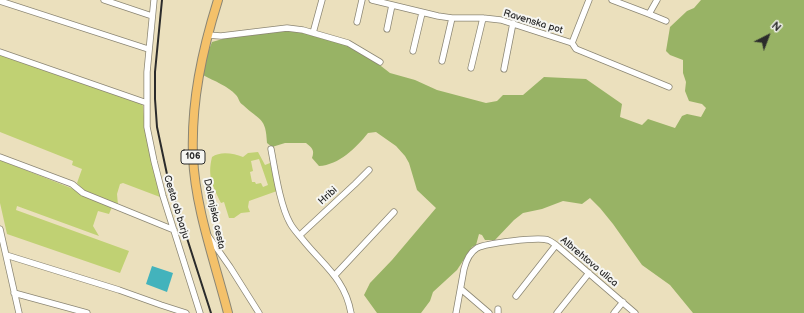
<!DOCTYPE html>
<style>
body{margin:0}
#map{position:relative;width:804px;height:313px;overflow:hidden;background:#ebe0bd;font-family:"Balsamiq Sans",sans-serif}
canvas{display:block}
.north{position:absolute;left:748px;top:16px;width:40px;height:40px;-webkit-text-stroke:3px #f6f6f2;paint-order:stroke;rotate:42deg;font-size:11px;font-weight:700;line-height:16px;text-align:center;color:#2b2b2b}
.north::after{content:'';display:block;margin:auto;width:14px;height:18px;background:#2b2b2b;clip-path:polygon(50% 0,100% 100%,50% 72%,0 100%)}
</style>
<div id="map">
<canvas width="804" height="313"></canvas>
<div class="north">N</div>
</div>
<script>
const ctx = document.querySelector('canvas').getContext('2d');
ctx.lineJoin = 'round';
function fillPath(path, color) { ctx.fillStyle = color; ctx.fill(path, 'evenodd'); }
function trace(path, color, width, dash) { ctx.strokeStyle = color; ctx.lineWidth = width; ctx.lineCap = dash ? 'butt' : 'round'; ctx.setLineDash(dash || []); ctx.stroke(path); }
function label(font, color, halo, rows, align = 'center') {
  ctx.font = font + ' "Balsamiq Sans",sans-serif'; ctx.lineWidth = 4; ctx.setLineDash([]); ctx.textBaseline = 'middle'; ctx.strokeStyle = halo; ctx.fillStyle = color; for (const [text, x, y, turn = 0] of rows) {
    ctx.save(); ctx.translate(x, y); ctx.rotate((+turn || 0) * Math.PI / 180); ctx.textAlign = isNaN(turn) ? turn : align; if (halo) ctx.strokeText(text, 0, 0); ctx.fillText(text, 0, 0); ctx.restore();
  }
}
fillPath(new Path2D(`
 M0,54L141,103L143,106L145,128L160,197L123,183L120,184L117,194L118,205L84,191L77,183L82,169L72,165L73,161L0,132Z
 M258,152L265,165L270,163L277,191L249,201L248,207L250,212L241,213L234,218H229L224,202L221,203C213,186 207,177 212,157C220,151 233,153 243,157L248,153ZM259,159L268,185L263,187L261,183L256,184L255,182H252L250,172L253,171L251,161Z
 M0,160L76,190L112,207L109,214L98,211L93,226L99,236L17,206L16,210L129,251L120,273L7,234L0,203Z`), '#c0d173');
fillPath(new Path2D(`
 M701,0H804V313H693L670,285L642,265L613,224L600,208L590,198L582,204L563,201L542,209L523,213L514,220L495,240H485L482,235L479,234L476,245L472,247L457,270L433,292L430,301L421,313H377L364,295L370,283L392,260L436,208L417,190L409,163L405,156L396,146L376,132L368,133C356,148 339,165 319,166L312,158C315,150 312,148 306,143H285L272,147L267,143C266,117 260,121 243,105C239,103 239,98 236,95C228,86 214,81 203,75L208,52L212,42L233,36L289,29L349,46L368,56L390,73L415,80L437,90L486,103L497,101L503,95H523L544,77L586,79L622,104L620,117L642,125L648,119L675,128L682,116L687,114L701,117L706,108L702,104L689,101L685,91L686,82L683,73V60L670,55L666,51L670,27L687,11L694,8Z`), '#98b365');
fillPath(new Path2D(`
 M152,266L173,273L167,292L146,284Z`), '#43b3bc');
const street = new Path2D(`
 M104,0L152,16
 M154,0L147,72V127L154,161L163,196L200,313
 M372,0L438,16L452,18H483L501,20L572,43L589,0
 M612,0L649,14L657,0
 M0,1L148,49
 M649,14L666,21
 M357,22L362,0
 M387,29L392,5
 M313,33L322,0
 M207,35L221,36L287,28L303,30L348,43L380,62
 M572,43L576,49L669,87
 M413,51L422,13
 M0,52L147,103
 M442,61L452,18
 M471,68L483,18
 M504,69L513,23
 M271,149C275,170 280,205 290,223C293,229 299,235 303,240C324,266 345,279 351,313
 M0,157L72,184L83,193L174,230
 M0,229L19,313
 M300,235L355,184L369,170
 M209,237L230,267L259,313
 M6,255L119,290L161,305L186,313
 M335,275L394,212
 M461,289L489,313
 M14,293L87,313
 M516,296L556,245
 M456,313L464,269C466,261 469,253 477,248C487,243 537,237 548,240C551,241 553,243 556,245L635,313
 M498,313V309
 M557,313L589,273
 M614,313L623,302`);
const primary = new Path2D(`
 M218,0C202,51 191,102 193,156C195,208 215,262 228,313`);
trace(street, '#8b8674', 7);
trace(primary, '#8b8674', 10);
trace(street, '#fff', 5.5);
trace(primary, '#f4c16a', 8);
trace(new Path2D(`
 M162,0L155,72V99L157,127L168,179L211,313`), '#2b2b2b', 2);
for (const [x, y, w] of [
 [193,157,24]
]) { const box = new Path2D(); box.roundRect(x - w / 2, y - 7, w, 14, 3); ctx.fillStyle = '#f6f6f2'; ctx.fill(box); trace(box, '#2b2b2b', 1); }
label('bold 9px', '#2b2b2b', null, [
 ["106",193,157]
]);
label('10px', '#2b2b2b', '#f6f6f2', [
 ["Ravenska pot",533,22,17],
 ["Hribi",328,196,-42],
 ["Cesta ob barju",176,207,73],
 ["Dolenjska cesta",214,214,78],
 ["Albrehtova ulica",589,262,40]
]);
</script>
